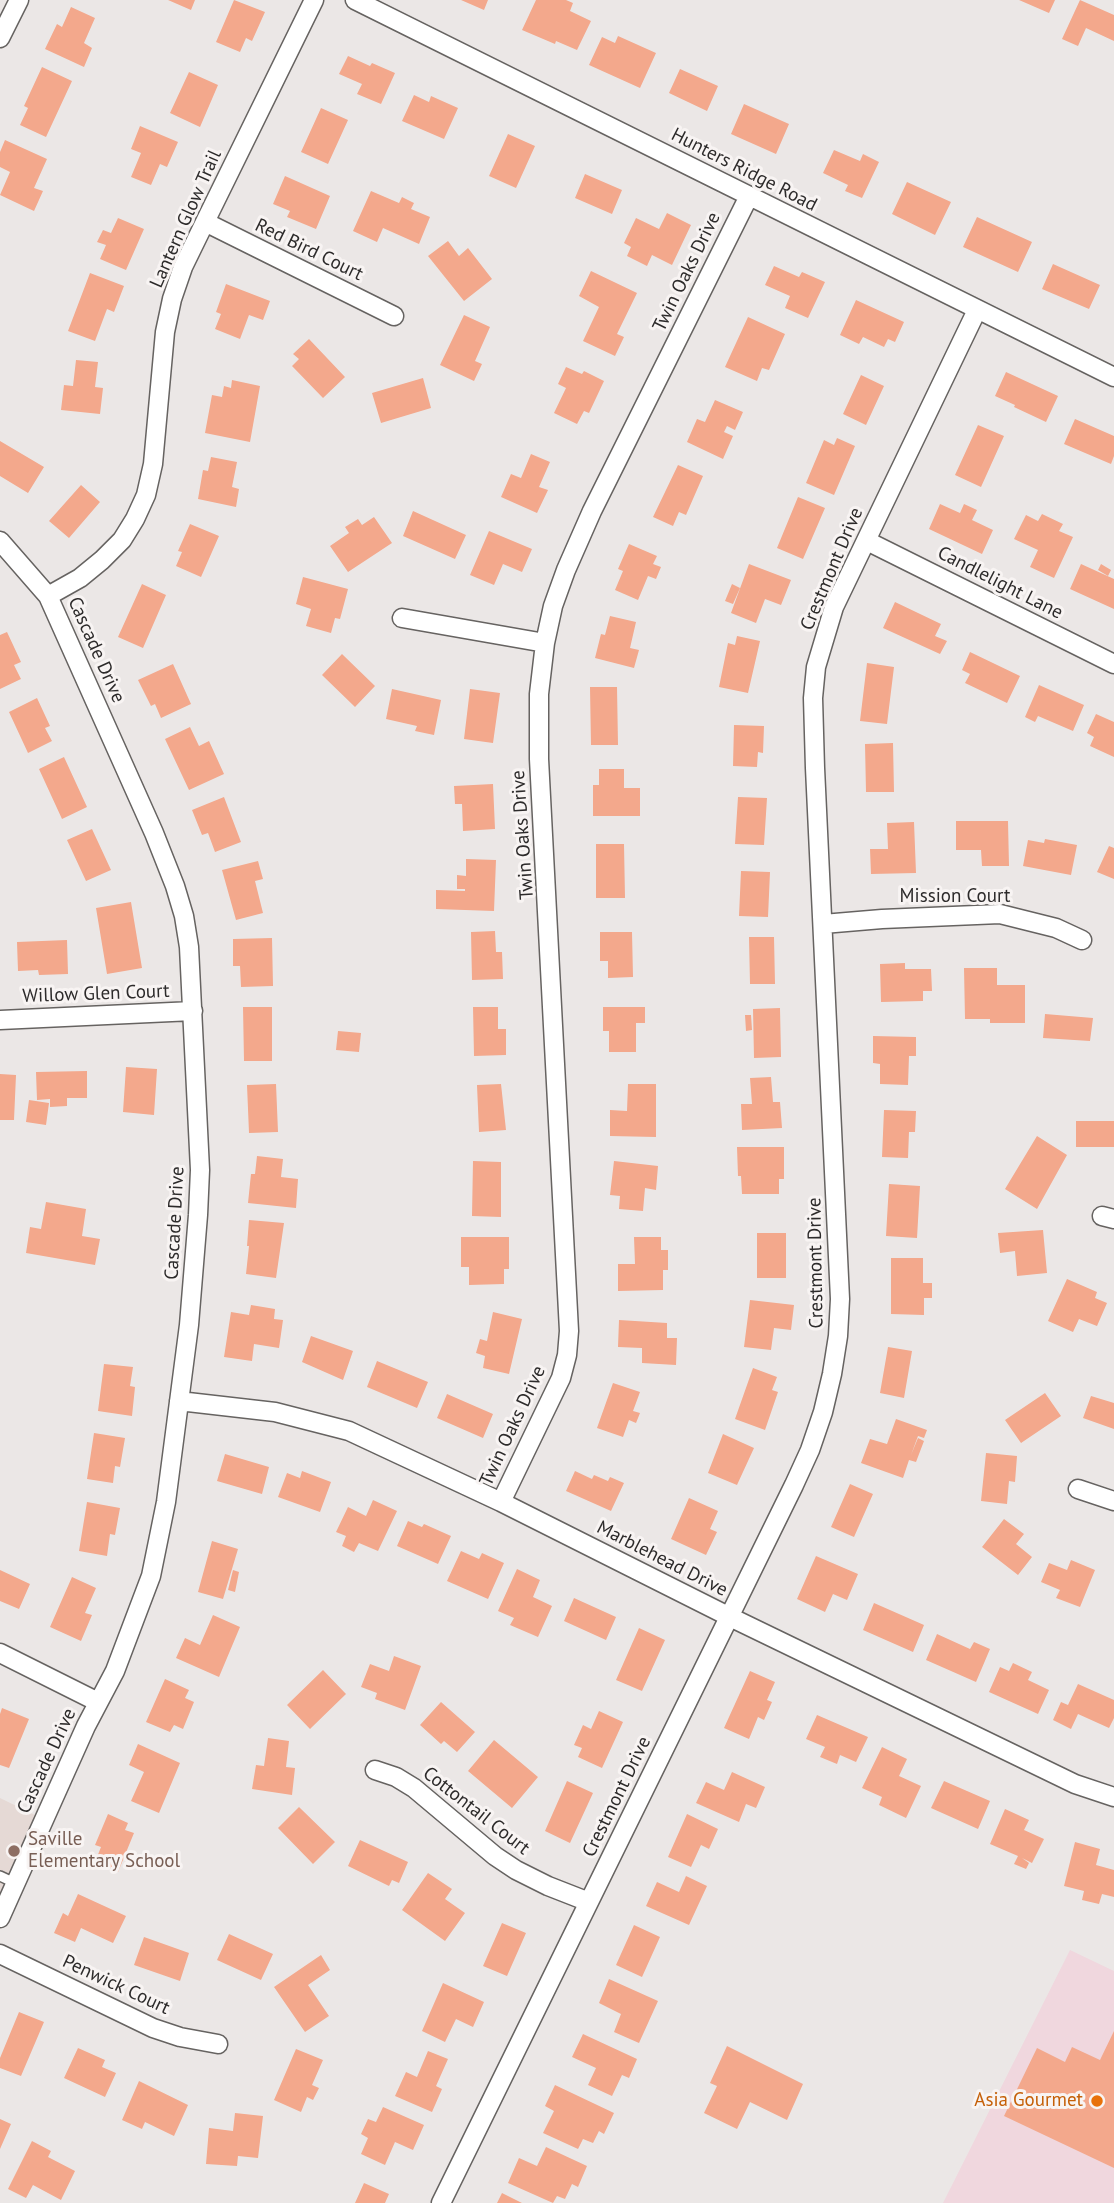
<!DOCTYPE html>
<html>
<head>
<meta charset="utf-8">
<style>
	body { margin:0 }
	canvas { display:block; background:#ebe7e6 }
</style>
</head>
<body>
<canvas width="1114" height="2203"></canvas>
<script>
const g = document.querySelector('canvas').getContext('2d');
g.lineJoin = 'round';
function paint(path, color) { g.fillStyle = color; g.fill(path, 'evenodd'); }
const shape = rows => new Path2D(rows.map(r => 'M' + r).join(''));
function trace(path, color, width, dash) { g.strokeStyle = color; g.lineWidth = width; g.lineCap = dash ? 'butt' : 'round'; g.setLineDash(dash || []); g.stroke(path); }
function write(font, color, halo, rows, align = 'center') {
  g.font = font + ' "PT Sans",sans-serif'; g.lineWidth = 6; g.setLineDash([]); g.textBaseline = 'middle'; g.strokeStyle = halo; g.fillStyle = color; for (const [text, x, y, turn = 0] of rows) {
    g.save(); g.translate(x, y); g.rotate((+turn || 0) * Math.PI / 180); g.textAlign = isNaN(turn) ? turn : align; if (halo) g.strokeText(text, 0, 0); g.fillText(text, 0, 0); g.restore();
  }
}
const commercial = shape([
	[1070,1950,1114,1971,1114,2203,943,2203]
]);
const built = shape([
	[0,1798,43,1819,0,1918]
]);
const building = shape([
	[168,0,195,0,191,10],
	[234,0,265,12,252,41,246,38,240,52,216,42],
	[461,0,488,0,484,10],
	[536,0,566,0,573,3,570,11,591,21,577,50,556,41,555,44,522,30],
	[1019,0,1055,0,1049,13],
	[1080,0,1114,15,1114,41,1086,28,1078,46,1062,39],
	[71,7,95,18,84,43,92,48,84,67,45,49,57,24,62,27],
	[618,36,656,53,640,88,589,65,602,37,615,43],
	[348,56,370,66,372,63,395,73,381,104,357,94,362,84,339,74],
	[42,67,72,81,46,137,20,125,28,108,24,106],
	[680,69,718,86,707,111,669,93],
	[189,72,218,85,200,127,170,113],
	[414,95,429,102,431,96,458,108,444,139,402,121],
	[744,104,789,124,776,154,731,134],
	[321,108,348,120,328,164,301,152],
	[140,126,178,142,167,167,160,164,151,185,131,177,141,153,131,149],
	[508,134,535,146,516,188,489,176],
	[5,140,47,159,34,188,43,191,34,211,0,195,10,172,0,167,0,152],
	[834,150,860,161,863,154,879,162,862,198,845,191,848,185,823,173],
	[585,174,622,190,612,214,575,198],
	[285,176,330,196,316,229,287,217,290,211,273,204],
	[907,182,951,202,935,235,892,214],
	[371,191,399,203,402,197,414,203,411,209,430,217,419,244,383,228,377,242,353,231],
	[667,213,691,225,672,265,652,255,647,266,627,256,631,247,624,243,636,218,659,229],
	[977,217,1032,242,1018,272,963,247],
	[118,218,144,229,126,270,100,259,106,245,97,242,103,230,111,233],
	[448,241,459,256,468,248,492,279,464,301,428,256],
	[1053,264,1100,285,1089,309,1042,289],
	[774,266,799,277,802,272,825,282,808,318,785,308,790,296,765,285],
	[591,271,637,293,617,334,624,337,615,356,583,341,599,307,579,296],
	[90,273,124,286,114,312,107,309,95,341,68,331],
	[226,284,270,301,263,320,249,315,240,339,215,329,221,314,216,312],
	[856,300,904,322,895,342,888,339,884,347,863,337,859,344,840,335],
	[464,315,490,327,475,361,482,364,474,381,440,365],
	[748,317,785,334,769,370,762,368,757,381,725,367],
	[309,339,345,377,323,398,292,366,299,359,293,354],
	[76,360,98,362,95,387,103,388,100,414,61,410,64,385,73,386],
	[566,367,582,374,584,371,604,381,589,413,584,411,577,424,554,413,566,388,558,384],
	[1006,372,1058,396,1046,422,1014,407,1015,405,995,396],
	[861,375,884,386,866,425,843,414],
	[423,378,431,408,381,423,372,393],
	[232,380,260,386,250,442,205,433,212,395,222,397,224,386,231,388],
	[715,400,743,412,735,430,727,426,724,432,733,436,723,459,687,442,697,419,705,422],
	[1075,419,1114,436,1114,456,1111,464,1064,444],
	[978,425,1004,436,981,487,955,475],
	[837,438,855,446,834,495,806,483,824,440,834,445],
	[0,441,44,467,28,493,0,476],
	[531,454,550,462,539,487,548,490,537,513,501,497,511,474,521,478],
	[211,457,237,462,232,487,239,489,236,507,198,499,203,470,208,471],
	[678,465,703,476,686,515,679,512,673,526,653,517],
	[81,485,100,502,69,538,49,521],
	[798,497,825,508,803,559,777,548],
	[940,504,960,513,964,504,977,510,972,520,993,530,982,554,929,529],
	[413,511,466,535,455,559,403,536],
	[1042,514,1063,524,1059,531,1073,537,1054,578,1030,567,1038,550,1014,539,1026,515,1038,521],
	[374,517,392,543,348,572,330,546,349,533,345,527,358,519,362,525],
	[190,524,219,536,201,577,176,566,182,552,178,551],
	[489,531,532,549,522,572,503,564,494,585,470,575],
	[629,544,657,556,653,564,661,567,656,579,648,576,638,600,615,590,623,571,618,569],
	[749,564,791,580,781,605,765,599,756,623,731,613],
	[1081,564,1114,579,1114,609,1070,589],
	[1101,564,1111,570,1108,576,1098,570],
	[303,577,348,589,340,619,335,618,331,633,306,626,311,609,296,604],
	[142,584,166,595,143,648,118,637],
	[732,584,740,588,733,604,725,601],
	[895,602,941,624,935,636,947,641,940,654,883,628],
	[610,616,636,622,630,648,639,650,634,668,595,658,601,634,605,635],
	[7,632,21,662,14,665,21,679,0,689,0,635],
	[737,636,760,641,748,693,719,687,728,643,735,645],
	[970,652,1020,676,1007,703,965,683,970,674,962,670],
	[342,654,375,686,355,707,322,675],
	[867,663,894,667,887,724,860,721],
	[173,664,191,704,161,718,155,704,151,706,138,680],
	[1039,685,1084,705,1073,731,1038,716,1035,722,1025,717],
	[590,687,617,687,618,745,591,745],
	[392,689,441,700,434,735,415,731,417,726,386,719],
	[470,689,500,693,493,743,464,739],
	[37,698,50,726,45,728,52,741,28,753,9,712],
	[1096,714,1114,722,1114,757,1090,746,1094,737,1087,733],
	[734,725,764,726,763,753,758,752,757,767,733,766],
	[190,727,199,746,209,741,224,774,189,790,165,739],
	[893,743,894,792,866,792,865,744],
	[64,757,87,807,62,819,39,769],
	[599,769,624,769,624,788,640,788,640,816,593,816,593,785,599,785],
	[493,784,495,829,463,831,462,804,455,804,454,786],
	[224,797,241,842,215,852,208,833,202,835,192,810],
	[738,797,767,798,764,845,735,844],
	[956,821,1008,821,1009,866,982,866,981,850,956,850],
	[914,822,916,873,871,874,870,849,888,849,887,823],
	[92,829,111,870,86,881,67,840],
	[1045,839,1077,845,1071,875,1023,866,1028,840,1044,843],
	[596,844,624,844,625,898,596,898],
	[1109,846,1114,848,1114,879,1097,872],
	[466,859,496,860,494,911,436,909,436,890,465,891,465,889,457,889,457,875,466,876],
	[258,861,263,879,255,881,263,913,236,920,222,870],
	[741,871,770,872,768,917,739,916],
	[131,902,142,968,107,974,96,908],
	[495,931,496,952,502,952,503,979,472,980,471,932],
	[600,932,632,932,633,977,608,978,608,961,600,961],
	[749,937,774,937,775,984,750,984],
	[272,938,273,986,241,987,240,966,233,966,233,939],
	[67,940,68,974,39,975,38,970,18,971,17,942],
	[905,963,905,969,931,969,932,991,923,991,923,1001,881,1002,880,964],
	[964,968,997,968,997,985,1025,985,1025,1023,990,1023,990,1019,965,1019],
	[243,1007,272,1007,272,1061,244,1061],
	[473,1007,498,1007,498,1029,506,1029,506,1055,474,1056],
	[603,1007,645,1007,645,1023,636,1023,636,1052,609,1052,609,1031,603,1031],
	[780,1008,781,1057,754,1058,753,1009],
	[1045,1014,1093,1018,1090,1041,1043,1038],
	[745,1015,751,1015,752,1030,746,1031],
	[338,1031,361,1033,359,1052,336,1050],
	[873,1036,916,1037,916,1056,909,1056,908,1085,880,1084,880,1064,873,1063],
	[126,1067,157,1069,154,1115,123,1112],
	[87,1071,87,1098,67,1098,67,1106,50,1107,50,1099,37,1100,36,1072],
	[0,1074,16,1075,14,1120,0,1120],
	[771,1077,773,1102,780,1102,782,1128,742,1130,741,1104,752,1104,750,1078],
	[276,1084,278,1132,249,1133,247,1085],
	[501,1084,506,1130,479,1132,477,1085],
	[628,1084,656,1084,656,1137,610,1136,610,1110,627,1111],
	[29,1100,49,1103,46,1125,26,1122],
	[884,1110,916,1111,915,1132,909,1132,908,1158,882,1157],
	[1076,1121,1114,1121,1114,1147,1076,1147],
	[1037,1136,1067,1155,1037,1209,1005,1189],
	[737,1147,784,1147,784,1179,779,1179,779,1194,742,1194,741,1176,738,1176],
	[257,1156,283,1159,281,1177,298,1179,296,1208,248,1203,251,1174,255,1174],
	[473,1161,501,1162,501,1217,472,1216],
	[614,1161,658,1166,656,1190,645,1188,643,1211,619,1209,620,1196,610,1195],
	[889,1184,920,1186,917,1238,886,1236],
	[46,1202,86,1209,82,1236,100,1239,95,1265,26,1253,30,1227,41,1229],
	[249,1220,284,1223,276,1278,246,1274,249,1246,247,1246],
	[1043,1230,1047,1273,1017,1276,1015,1251,1000,1253,998,1233],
	[757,1233,786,1233,786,1278,757,1278],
	[461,1237,509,1237,509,1269,504,1269,504,1284,469,1285,469,1267,461,1267],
	[634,1237,661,1237,661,1250,668,1250,668,1270,663,1270,663,1290,618,1291,618,1264,635,1264],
	[891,1258,923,1258,923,1283,932,1283,932,1298,924,1298,924,1315,891,1314],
	[1067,1279,1097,1292,1095,1298,1107,1303,1097,1326,1079,1319,1073,1332,1048,1321],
	[750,1300,794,1305,791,1330,774,1328,771,1350,744,1347],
	[251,1305,275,1309,274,1319,283,1320,279,1348,254,1344,252,1361,224,1357,231,1312,249,1315],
	[493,1312,522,1319,509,1374,483,1368,485,1356,476,1353,480,1339,487,1341],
	[619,1320,667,1323,667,1338,677,1338,676,1365,642,1363,642,1348,618,1347],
	[311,1336,353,1351,343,1380,302,1362],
	[888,1347,912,1351,904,1398,880,1393],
	[377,1361,428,1382,417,1408,367,1387],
	[104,1364,133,1367,130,1386,135,1387,132,1416,98,1411],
	[753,1368,777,1377,772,1390,778,1392,765,1430,735,1419],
	[613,1383,640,1392,633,1411,640,1413,636,1423,629,1420,623,1437,597,1428],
	[1045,1393,1061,1416,1021,1443,1005,1420],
	[447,1394,493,1414,483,1438,437,1418],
	[1091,1396,1114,1403,1114,1429,1083,1418],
	[896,1419,927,1430,924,1438,918,1436,911,1455,918,1438,924,1441,916,1462,909,1460,903,1478,861,1463,870,1439,887,1444],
	[94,1433,125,1438,120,1467,115,1466,113,1483,87,1479],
	[723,1434,754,1448,737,1485,708,1473],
	[986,1453,1017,1456,1015,1482,1009,1481,1007,1504,981,1501],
	[225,1454,269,1467,262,1494,217,1481],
	[302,1471,331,1482,320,1512,278,1497,287,1473,300,1478],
	[575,1471,592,1479,594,1475,608,1481,610,1477,624,1483,611,1511,566,1491],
	[850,1484,873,1494,854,1537,831,1527],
	[689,1498,718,1511,710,1529,717,1532,706,1555,671,1539],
	[373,1500,397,1511,378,1551,359,1543,354,1552,342,1546,346,1536,336,1532,348,1507,366,1516],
	[87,1502,120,1508,115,1535,110,1534,107,1556,79,1551],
	[1004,1519,1024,1534,1016,1544,1032,1557,1018,1575,982,1547],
	[408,1521,422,1527,424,1524,451,1536,438,1564,397,1546],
	[212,1541,238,1549,223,1599,198,1592],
	[461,1551,479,1559,482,1553,504,1563,488,1599,447,1581],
	[816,1556,858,1574,847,1600,833,1594,825,1612,797,1599],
	[1071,1560,1095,1570,1080,1607,1056,1598,1060,1590,1041,1582,1049,1563,1067,1570],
	[517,1569,540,1580,533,1597,552,1606,538,1637,510,1625,514,1618,498,1611],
	[0,1570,30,1584,19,1609,0,1601],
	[233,1570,239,1572,235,1592,228,1590],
	[72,1577,96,1588,85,1613,92,1615,81,1641,50,1627],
	[574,1598,616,1617,606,1640,564,1621],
	[874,1603,924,1625,913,1652,863,1630],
	[213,1615,240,1627,219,1677,176,1658,185,1638,200,1645],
	[639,1628,665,1640,642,1691,616,1680],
	[937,1634,970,1649,974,1642,990,1649,976,1682,926,1660],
	[394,1656,421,1666,405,1710,375,1699,377,1693,361,1687,370,1664,389,1671],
	[1013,1663,1032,1672,1028,1680,1049,1690,1038,1714,989,1692,1000,1667,1009,1671],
	[323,1670,346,1694,310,1729,287,1705],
	[750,1671,775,1682,767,1700,772,1702,764,1720,758,1717,749,1739,724,1728],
	[165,1679,189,1690,185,1698,194,1702,183,1729,174,1725,170,1732,146,1722],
	[1078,1684,1114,1700,1114,1718,1109,1728,1078,1714,1071,1729,1053,1720,1061,1702,1068,1705],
	[441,1702,475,1732,457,1752,444,1741,441,1744,420,1725],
	[2,1708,29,1719,9,1768,0,1765,0,1714],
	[599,1711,623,1722,602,1768,578,1757,582,1748,574,1745,583,1725,591,1729],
	[817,1715,868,1737,856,1762,840,1755,837,1764,820,1757,825,1747,806,1739],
	[268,1738,289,1741,286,1767,295,1768,292,1795,252,1789,256,1765,264,1766],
	[494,1740,538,1777,512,1808,468,1771],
	[138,1744,180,1763,159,1813,131,1801,144,1772,129,1765],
	[882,1747,907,1759,899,1776,921,1786,906,1818,879,1805,882,1797,862,1788],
	[732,1772,765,1787,756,1808,746,1804,739,1822,696,1803,706,1782,724,1790],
	[567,1781,593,1793,570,1843,545,1831],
	[944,1781,990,1801,978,1829,931,1808],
	[299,1807,335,1842,313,1864,278,1828],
	[1005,1809,1029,1820,1024,1830,1044,1839,1032,1863,1022,1858,1029,1863,1026,1869,1014,1864,1018,1856,990,1844],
	[108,1814,128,1823,125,1830,134,1833,118,1872,95,1862,101,1847,95,1845],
	[687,1814,718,1829,709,1849,701,1845,691,1867,668,1857],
	[360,1840,408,1862,399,1883,392,1880,389,1886,348,1866],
	[1075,1842,1100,1849,1096,1865,1114,1870,1114,1897,1102,1894,1099,1904,1082,1900,1084,1891,1064,1886],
	[428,1873,452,1889,445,1899,465,1913,445,1941,402,1910],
	[686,1876,707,1886,689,1925,646,1906,657,1882,679,1892],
	[78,1894,126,1916,113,1943,81,1928,75,1942,54,1933,63,1913,68,1916],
	[502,1923,526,1933,507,1976,483,1966],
	[634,1925,660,1937,642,1977,616,1965],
	[229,1934,273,1954,261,1980,217,1960],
	[144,1937,189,1953,180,1981,134,1965],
	[321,1955,330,1970,308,1985,329,2016,305,2032,274,1987],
	[609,1979,658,2001,639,2043,614,2032,621,2014,599,2003],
	[443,1983,484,2002,473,2027,456,2019,445,2042,422,2031],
	[19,2012,44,2022,21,2076,0,2068,0,2058],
	[1114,2031,1114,2168,1004,2116,1037,2048,1065,2062,1072,2047,1100,2060],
	[583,2034,637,2059,629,2078,622,2075,612,2096,588,2085,596,2068,572,2057],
	[727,2046,803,2084,787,2120,750,2102,737,2129,704,2113,717,2086,710,2083],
	[78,2048,105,2060,102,2067,116,2073,105,2097,64,2078],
	[296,2049,323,2060,312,2085,319,2088,313,2100,307,2097,301,2112,274,2100],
	[428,2051,448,2059,436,2086,442,2089,432,2112,395,2096,406,2072,417,2077],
	[139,2081,188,2105,174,2136,145,2122,142,2129,122,2120],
	[555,2085,614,2113,604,2134,599,2131,593,2143,583,2139,578,2149,543,2133,554,2111,545,2106],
	[383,2107,424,2125,413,2150,395,2142,385,2165,361,2154,368,2138,361,2134,368,2119,376,2122],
	[235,2113,263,2116,258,2158,238,2156,237,2166,206,2164,209,2128,233,2131],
	[0,2119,11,2124,0,2149],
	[32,2141,51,2151,48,2157,75,2171,61,2200,33,2185,26,2198,8,2189],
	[546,2147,587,2166,578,2187,572,2184,565,2199,557,2196,553,2203,508,2183,519,2158,537,2166],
	[364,2183,389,2194,385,2203,355,2203],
	[502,2193,522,2203,497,2203]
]);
const service = shape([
	[0,1876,15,1883]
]);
const minor = shape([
	[355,0,1114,377],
	[0,38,19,0],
	[205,222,394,316],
	[0,541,48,596,154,833,175,886,184,916,189,947,200,1170,198,1215,189,1325,166,1502,151,1576,115,1671,86,1726,0,1918],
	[867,541,1114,664],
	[48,596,80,578,102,560,122,540,135,519,146,495,153,464,165,332,172,299,183,267,205,222,314,0],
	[402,618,545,643],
	[823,924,882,919,1000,914,1056,928,1082,940],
	[0,1020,193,1011],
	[1102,1216,1114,1219],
	[179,1401,275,1412,349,1431,501,1502,730,1617,1075,1784,1114,1797],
	[1078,1489,1114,1501],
	[501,1502,561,1378,567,1355,569,1331,539,759,539,694,545,643,553,606,566,570,592,511,749,196],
	[0,1653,98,1702],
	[375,1770,396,1777,414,1788,495,1856,516,1870,548,1886,589,1902],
	[0,1954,153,2028,180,2037,218,2044],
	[441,2203,794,1485,810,1450,823,1412,832,1374,838,1336,840,1299,815,768,813,698,816,667,834,607,977,310]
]);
const markers = [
	[14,1851,7,"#8d6e63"],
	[1097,2101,7,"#e8710a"]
];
const streetNames = [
	["Hunters Ridge Road",744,170,27],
	["Lantern Glow Trail",186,219,-66],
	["Red Bird Court",309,250,26],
	["Twin Oaks Drive",687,272,-64],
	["Crestmont Drive",832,569,-67],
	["Candlelight Lane",1000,583,27],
	["Cascade Drive",96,650,66],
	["Twin Oaks Drive",523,835,-94],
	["Mission Court",955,897],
	["Willow Glen Court",96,994,-2],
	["Cascade Drive",175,1223,-87],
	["Crestmont Drive",816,1263,-91],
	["Twin Oaks Drive",513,1426,-65],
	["Marblehead Drive",662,1559,27],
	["Cascade Drive",47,1761,-65],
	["Crestmont Drive",617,1797,-64],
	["Cottontail Court",476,1811,38],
	["Penwick Court",116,1985,25]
];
const educationNames = [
	["Saville",28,1840],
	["Elementary School",28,1862]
];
const foodNames = [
	["Asia Gourmet",1083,2101]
];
paint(commercial, '#f0d7de');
paint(built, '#e5d9d5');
paint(building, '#f3a88c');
trace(service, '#666361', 12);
trace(minor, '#666361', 21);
trace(service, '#fff', 9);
trace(minor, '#fff', 18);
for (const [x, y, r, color] of markers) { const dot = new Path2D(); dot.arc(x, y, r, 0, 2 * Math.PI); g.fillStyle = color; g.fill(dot); trace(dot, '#f8f4f3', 2.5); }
write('19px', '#2d2b2b', '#f8f4f3', streetNames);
write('19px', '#785e54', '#f8f4f3', educationNames, 'left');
write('19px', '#c56008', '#f8f4f3', foodNames, 'right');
</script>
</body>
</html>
